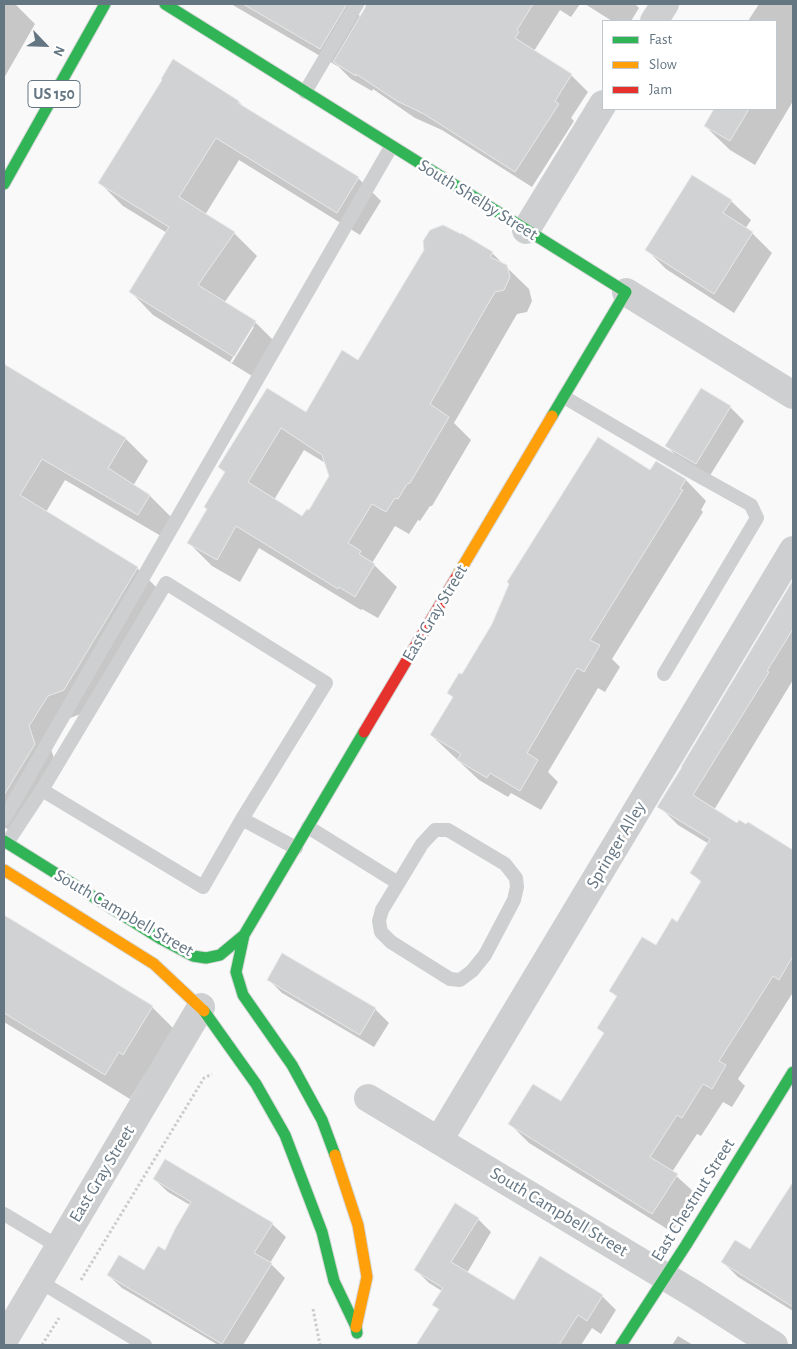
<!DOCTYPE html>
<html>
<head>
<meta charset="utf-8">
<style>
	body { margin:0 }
	#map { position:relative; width:797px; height:1349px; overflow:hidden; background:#f9f9f9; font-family:"Alegreya Sans",sans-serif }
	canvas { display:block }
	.frame { position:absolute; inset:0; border:5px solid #657683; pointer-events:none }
	.legend { position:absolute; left:602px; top:20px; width:175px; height:90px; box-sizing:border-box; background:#fff; border:1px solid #c1c8cd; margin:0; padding:6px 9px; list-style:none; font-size:15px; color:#657683 }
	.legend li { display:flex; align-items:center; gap:10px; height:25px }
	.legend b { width:25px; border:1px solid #c1c8cd }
	.north { position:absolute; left:20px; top:20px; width:50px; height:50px; -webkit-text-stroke:4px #fff; paint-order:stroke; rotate:114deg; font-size:14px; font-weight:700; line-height:20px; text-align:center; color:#657683 }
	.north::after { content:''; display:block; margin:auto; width:18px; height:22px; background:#657683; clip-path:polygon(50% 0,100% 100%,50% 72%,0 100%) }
</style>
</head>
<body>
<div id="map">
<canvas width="797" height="1349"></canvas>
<div class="frame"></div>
<ul class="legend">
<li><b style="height:6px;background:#30b455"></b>Fast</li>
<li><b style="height:6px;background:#ff9f0a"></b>Slow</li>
<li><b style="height:6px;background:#e5322d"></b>Jam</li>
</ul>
<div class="north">N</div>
</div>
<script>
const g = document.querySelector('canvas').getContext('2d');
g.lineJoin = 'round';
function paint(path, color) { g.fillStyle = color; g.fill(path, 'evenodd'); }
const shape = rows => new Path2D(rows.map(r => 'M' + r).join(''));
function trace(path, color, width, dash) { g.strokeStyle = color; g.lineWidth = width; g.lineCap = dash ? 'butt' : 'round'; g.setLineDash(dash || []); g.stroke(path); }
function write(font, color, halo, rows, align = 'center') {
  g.font = font + ' "Alegreya Sans",sans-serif'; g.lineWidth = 5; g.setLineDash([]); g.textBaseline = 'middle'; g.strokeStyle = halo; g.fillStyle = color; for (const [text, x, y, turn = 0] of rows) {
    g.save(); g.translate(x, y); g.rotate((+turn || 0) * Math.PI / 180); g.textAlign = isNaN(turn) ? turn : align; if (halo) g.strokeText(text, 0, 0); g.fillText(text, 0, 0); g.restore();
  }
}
const shadow = shape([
	[4,4,15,4,35,24,4,78],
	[231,4,347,4,361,17,366,9,366,4,580,4,571,17,560,10,534,51,571,75,588,92,571,118,574,121,532,187,442,130,415,118,373,89,372,91,351,79,339,67],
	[585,4,635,4,639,8,631,21,612,21],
	[759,4,793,4,793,101,755,165,730,150,705,126,715,109,776,109,776,21,748,21],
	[173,61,239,102,245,108,358,178,381,201,360,235,239,160,205,215,234,233,257,256,224,303,255,322,278,345,257,379,153,315,131,292,167,233,123,206,100,183,164,80],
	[252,327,254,327,232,363,230,362],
	[731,201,751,220,745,229,752,233,772,253,734,313,666,269,646,249],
	[492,253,529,289,532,301,527,312,517,314,454,423,471,440,432,506,430,506,420,521,418,520,409,534,395,526,372,563,397,587,378,618,362,609,361,610,259,548,240,582,212,566,189,543,226,473,220,467,267,390,306,414,359,362],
	[304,450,327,464,331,476,310,512,303,518,274,500],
	[4,365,126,439,148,461,133,486,150,496,172,518,161,536,65,480,46,512,137,568,160,591,86,712,70,718,51,749,57,767,16,834,4,827,4,460,9,450,4,447],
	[730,407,744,421,709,477,680,459,666,446],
	[656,463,686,480,706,501,701,510,703,512,612,659,620,667,605,692,598,688,548,772,558,782,541,810,511,793,508,797,479,780,431,735,454,698,462,676,650,472],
	[793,582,793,680,714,810,737,825,791,850,793,847,793,995,792,994,738,1079,745,1086,732,1107,723,1102,701,1136,697,1134,672,1172,696,1194,672,1232,529,1143,510,1124,561,1103,605,1034,598,1028,618,998,611,991,677,923,702,883,692,873,709,844,678,825,659,806],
	[4,917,152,1007,177,1032,148,1078,144,1076,130,1099,4,1022],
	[268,979,375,1009,389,1023,374,1047,282,993],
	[154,1179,272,1224,286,1237,270,1263,285,1278,243,1345,218,1345,122,1288,108,1275,144,1272,166,1252,190,1205,168,1192],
	[793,1182,793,1311,738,1277,723,1262,750,1251],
	[478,1219,491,1232,467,1273,514,1301,540,1258,602,1296,616,1310,601,1334,592,1328,581,1345,418,1345,440,1311,434,1305,442,1291,429,1283,416,1270],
	[678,1336,693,1345,672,1345]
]);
const building = shape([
	[243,4,347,4,320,49,243,4],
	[366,4,533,4,517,30,519,32,515,38,572,74,555,101,559,104,515,172,424,114,397,101,356,74,356,76,333,62,365,8,366,4],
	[173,59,239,101,238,103,359,177,337,213,216,138,179,197,235,232,198,285,256,321,234,357,129,292,169,227,98,183,162,80,161,79,173,59],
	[714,109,749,109,730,141,704,126,714,109],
	[692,175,732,200,723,213,753,232,714,294,645,250,692,175],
	[443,225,461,234,461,233,493,252,490,257,507,265,510,277,504,290,495,292,430,404,449,417,410,483,407,484,398,499,395,498,386,512,372,504,348,543,361,551,359,554,375,564,355,597,339,587,338,589,236,526,217,560,187,543,207,509,204,507,225,472,218,467,267,388,306,412,342,350,358,360,424,250,423,241,430,230,443,225],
	[281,428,322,455,329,476,309,510,307,509,302,516,248,482,281,428],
	[4,364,126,438,108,468,150,495,138,515,42,459,20,495,138,567,64,690,48,696,29,726,35,744,4,795,4,364],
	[701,388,731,406,696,464,665,446,701,388],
	[598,437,650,470,656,461,686,479,680,489,683,490,590,640,600,645,584,672,577,668,527,753,538,760,520,791,490,773,487,778,457,760,461,754,430,735,453,697,447,693,459,673,462,674,492,624,509,584,507,582,598,437],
	[793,580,793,629,767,671,769,672,693,795,737,823,739,820,746,824,748,822,793,850,793,956,779,980,773,976,719,1061,726,1065,712,1089,703,1084,682,1118,677,1115,650,1157,678,1174,652,1214,508,1124,533,1084,561,1101,604,1033,597,1028,617,996,609,991,642,937,656,945,672,918,677,922,701,881,690,873,710,839,657,807,682,767,681,767,793,580],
	[4,915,153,1006,123,1055,119,1052,105,1075,4,1013,4,915],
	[282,953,376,1008,360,1035,267,980,282,953],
	[165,1159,273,1223,254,1253,272,1263,222,1344,107,1275,119,1255,144,1270,158,1246,165,1250,175,1229,191,1202,153,1179,165,1159],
	[793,1182,793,1307,721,1262,735,1240,750,1249,793,1182],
	[455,1203,479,1218,451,1262,514,1300,540,1256,603,1295,587,1321,578,1315,559,1345,416,1345,439,1309,432,1305,443,1288,414,1270,455,1203]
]);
const path = shape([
	[81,1280,204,1078,212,1074],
	[313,1309,320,1345],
	[42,1345,59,1318]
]);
const lane = shape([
	[305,92,357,4],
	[564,397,690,471,751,505,757,518,664,674],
	[4,819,391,147],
	[242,819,296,848],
	[308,827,398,883],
	[435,830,448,830,505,864,516,878,517,887,514,900,485,955,472,971,460,980,450,979,391,942,381,932,379,921,382,910,422,844,435,830],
	[7,843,42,790,166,583,326,683,242,819,203,887,42,790],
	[4,1214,59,1247],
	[39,1281,145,1345]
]);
const street = shape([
	[654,21,665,4],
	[526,230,603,104],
	[626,292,793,395],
	[368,1098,694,1294,774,1345],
	[439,1140,793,550],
	[4,1340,201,1007]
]);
const fast = shape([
	[165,4,626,292,552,416],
	[4,184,105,4],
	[4,841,161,939,193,956,206,958,220,955,244,935],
	[204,1011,256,1084,285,1135,322,1232,334,1281,356,1327,357,1333],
	[335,1155,322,1120,292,1065,243,995,236,972,244,935,364,732],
	[621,1345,686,1245,793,1072]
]);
const slow = shape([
	[457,576,552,416],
	[4,870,154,964,204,1011],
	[335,1155,358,1225,367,1277,356,1327]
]);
const jam = shape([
	[364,732,457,576]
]);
const shields = [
	[54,94,52]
];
const shieldNames = [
	["US 150",54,94]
];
const streetNames = [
	["South Shelby Street",478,200,32],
	["East Gray Street",435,613,-59],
	["Springer Alley",616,845,-59],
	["South Campbell Street",124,913,30],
	["East Gray Street",102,1174,-59],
	["East Chestnut Street",693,1200,-58],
	["South Campbell Street",559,1212,31]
];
paint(shadow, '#0003');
paint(building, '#d0d2d3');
trace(building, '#e8e8e8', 1);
trace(fast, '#d5d6d7', 13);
trace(slow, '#d5d6d7', 13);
trace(jam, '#d5d6d7', 13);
trace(path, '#cbcccd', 3, [2.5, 2.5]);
trace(lane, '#cecfd0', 14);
trace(street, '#cecfd0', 28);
trace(fast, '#30b455', 11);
trace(slow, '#ff9f0a', 11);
trace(jam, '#e5322d', 11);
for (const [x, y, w] of shields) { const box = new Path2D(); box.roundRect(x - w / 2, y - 13.5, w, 27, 4); g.fillStyle = '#fff'; g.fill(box); trace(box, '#657683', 1); }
write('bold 16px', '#657683', null, shieldNames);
write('18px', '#657683', '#fff', streetNames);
</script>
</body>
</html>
